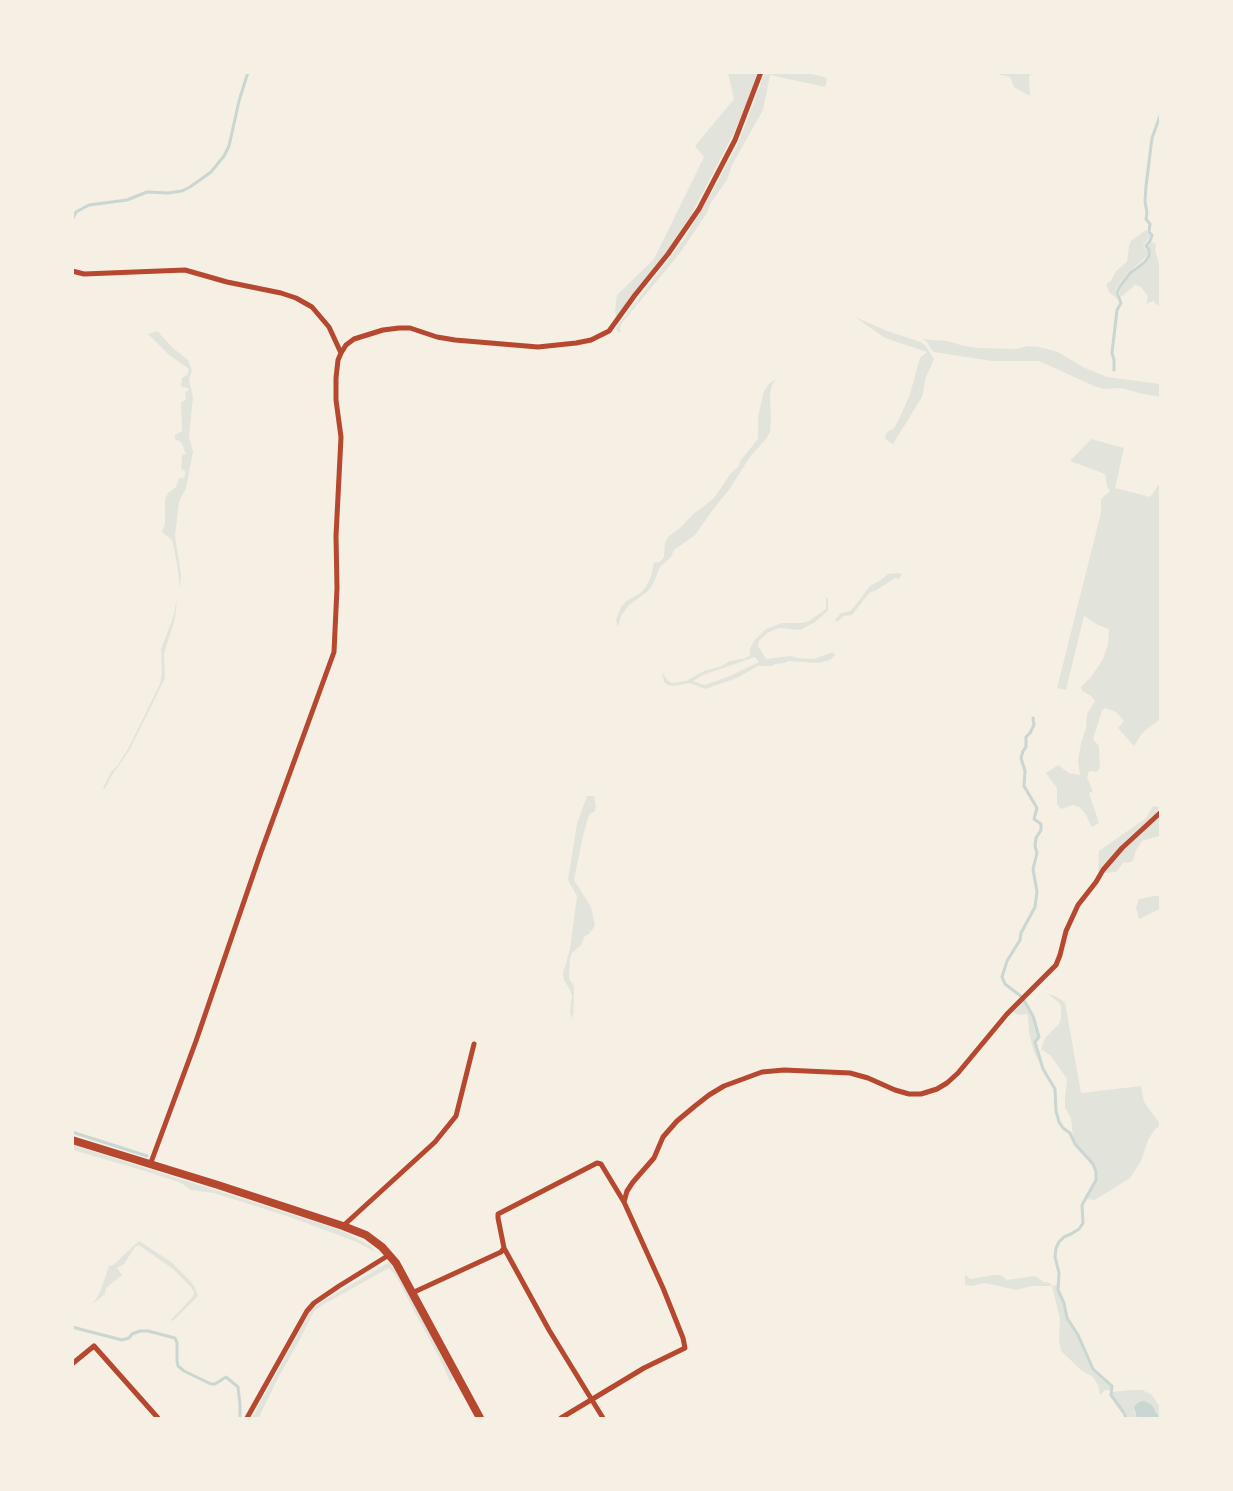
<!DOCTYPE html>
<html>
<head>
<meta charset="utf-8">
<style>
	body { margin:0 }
	#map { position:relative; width:1233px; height:1491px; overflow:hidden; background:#f6efe4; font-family:Raleway,sans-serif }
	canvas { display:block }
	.frame { position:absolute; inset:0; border:74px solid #f6efe4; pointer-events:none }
</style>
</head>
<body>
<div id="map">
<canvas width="1233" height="1491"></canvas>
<div class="frame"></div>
</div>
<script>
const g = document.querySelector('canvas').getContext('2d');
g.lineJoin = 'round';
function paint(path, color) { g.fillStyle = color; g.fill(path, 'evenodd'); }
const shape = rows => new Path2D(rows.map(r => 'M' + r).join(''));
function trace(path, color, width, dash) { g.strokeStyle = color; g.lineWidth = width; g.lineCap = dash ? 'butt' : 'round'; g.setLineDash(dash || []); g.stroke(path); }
const green = shape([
	[728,73,759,73,734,133,691,215,665,254,618,315,616,316,615,312,617,295,654,259,704,157,695,146,734,99],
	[765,73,808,73,827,78,825,87,770,75,763,110,732,165,727,180,710,204,707,213,680,253,622,323,620,328,621,332,618,332,616,328,685,238,715,187,738,144],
	[993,73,1031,73,1029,77,1030,96,1014,87,1010,77],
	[1146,230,1150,236,1143,246,1147,251,1147,255,1142,261,1128,272,1117,287,1115,293,1117,299,1109,292,1106,284,1111,281,1116,271,1127,262,1129,246,1131,241],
	[1152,242,1156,244,1155,250,1160,268,1160,307,1153,301,1146,304,1148,296,1140,286,1135,285,1121,297,1119,293,1121,288,1131,274,1145,264,1150,256,1150,250,1148,246],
	[855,317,887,331,921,342,925,345,934,359,926,377,922,397,893,444,885,439,886,433,894,428,901,415,910,394,920,358,927,352,885,338],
	[157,331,174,349,188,360,192,370,189,380,193,397,189,436,193,452,186,488,179,502,175,536,181,575,180,588,177,563,172,540,162,532,165,523,165,499,168,493,176,487,179,478,183,478,185,476,185,471,181,469,182,455,186,454,181,442,175,439,175,435,182,431,181,403,186,399,185,392,189,390,188,388,182,387,181,384,182,378,187,375,189,369,168,354,148,334],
	[922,339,947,341,964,346,980,348,1017,349,1028,346,1039,347,1058,352,1083,367,1107,377,1160,384,1160,397,1143,394,1121,388,1104,389,1094,386,1039,361,992,361,933,352,927,342],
	[776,379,772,385,770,395,771,419,770,432,766,439,749,458,731,487,712,511,695,535,674,550,671,557,660,567,653,584,648,591,628,606,621,616,618,627,616,620,621,607,626,601,639,594,646,587,651,576,654,563,660,562,664,557,665,543,668,537,680,528,694,513,699,510,714,498,731,473,739,466,740,461,758,439,758,417,764,391,769,384],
	[1091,439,1124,448,1115,488,1150,497,1160,483,1160,719,1142,733,1134,746,1118,728,1124,721,1116,712,1105,708,1102,711,1093,739,1099,746,1100,768,1097,772,1089,771,1087,777,1093,792,1089,793,1099,823,1092,827,1085,813,1079,807,1073,805,1061,809,1057,805,1057,788,1046,773,1058,765,1069,773,1080,775,1078,761,1081,743,1086,728,1087,714,1095,701,1091,696,1082,691,1081,687,1091,677,1103,659,1108,644,1109,629,1098,625,1084,616,1066,690,1057,688,1101,513,1101,499,1110,491,1107,486,1105,474,1070,461],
	[898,573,902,574,899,579,895,578,875,591,870,592,852,615,844,616,837,622,835,620,841,613,850,611,854,607,870,586,881,580,888,574],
	[828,597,828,611,815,622,800,630,779,628,767,633,759,641,758,646,766,659,791,656,797,658,814,659,833,652,835,655,830,660,818,663,789,661,785,663,775,664,772,666,758,666,737,678,705,689,690,683,673,686,668,685,664,682,662,672,667,680,672,683,686,681,704,671,722,666,730,661,746,658,750,655,750,649,754,641,766,629,782,623,802,623,809,621,826,609,826,599],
	[755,657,759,662,730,676,705,685,693,681,703,675],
	[177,598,175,618,164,654,165,678,129,751,112,775,105,789,103,788,111,772,117,766,128,749,160,684,162,672,161,649,173,618],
	[587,796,594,796,596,807,595,811,590,814,588,818,582,840,574,880,591,907,595,926,589,934,585,936,581,945,572,953,570,958,569,979,574,986,574,993,573,1020,570,1012,572,996,570,990,564,980,563,973,570,949,577,896,568,880,577,824],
	[1153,806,1160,807,1156,814,1125,841,1098,872,1099,851,1146,818],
	[1160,816,1160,838,1159,836,1142,841,1136,850,1133,861,1127,863,1124,862,1116,872,1104,873,1104,870,1133,839],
	[1155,896,1160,896,1160,909,1139,919,1136,907,1139,899],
	[1048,994,1055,996,1065,1002,1081,1093,1141,1086,1144,1102,1160,1124,1160,1126,1155,1129,1148,1140,1141,1161,1130,1178,1095,1200,1086,1199,1097,1180,1097,1172,1094,1164,1075,1143,1073,1138,1071,1118,1065,1108,1065,1097,1067,1079,1051,1056,1041,1049,1045,1038,1059,1024,1061,1019,1061,1006,1057,1001],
	[1023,1000,1032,1016,1039,1037,1034,1043,1039,1054,1039,1061,1034,1052,1029,1033,1028,1016,1026,1014,1019,1015,1013,1012],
	[73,1145,338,1229,371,1246,375,1252,357,1242,290,1217,214,1193,191,1190,181,1183,145,1171,73,1150],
	[139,1241,170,1261,192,1283,196,1290,198,1296,174,1320,170,1321,186,1304,193,1296,194,1293,191,1287,173,1269,139,1245,135,1247,124,1264,117,1268,122,1275,106,1288,105,1294,93,1304,100,1292,109,1266,113,1265],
	[391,1261,454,1378,450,1382,442,1363,412,1307,396,1276,389,1268,324,1304,314,1311,299,1341,277,1380,259,1417,252,1418,311,1310,320,1303],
	[965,1275,971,1279,993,1275,1000,1275,1007,1280,1035,1276,1044,1282,1050,1283,1052,1286,1057,1285,1057,1290,1063,1303,1066,1319,1077,1335,1092,1370,1111,1386,1111,1390,1105,1390,1100,1395,1098,1385,1093,1377,1081,1370,1061,1351,1059,1340,1060,1319,1052,1286,1032,1286,1016,1290,985,1283,972,1286,965,1285],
	[1133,1390,1142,1390,1151,1394,1160,1407,1160,1418,1156,1410,1134,1410,1137,1418,1126,1418,1125,1413,1112,1395,1112,1392]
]);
const water = shape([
	[1144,1401,1151,1404,1160,1418,1137,1418,1134,1407,1139,1402]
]);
const stream = shape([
	[72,220,76,212,89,205,127,200,147,192,168,193,182,191,190,187,211,172,224,156,229,146,239,101,248,72],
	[1114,370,1114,360,1112,353,1117,310,1121,303,1117,293,1119,288,1130,273,1144,263,1149,256,1149,250,1146,246,1150,241,1152,235,1149,232,1150,224,1146,219,1147,213,1145,201,1146,186,1152,138,1160,116],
	[1033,718,1034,725,1030,733,1026,737,1026,747,1023,751,1021,758,1025,771,1024,786,1037,808,1034,819,1041,824,1041,830,1036,838,1035,846,1037,853,1033,869,1037,892,1035,907,1021,933,1020,940,1007,961,1002,977,1005,984,1022,997,1033,1016,1039,1037,1035,1042,1043,1069,1055,1089,1056,1111,1059,1122,1063,1128,1070,1133,1075,1144,1093,1164,1096,1172,1096,1180,1082,1205,1083,1223,1079,1229,1071,1234,1064,1237,1059,1242,1056,1248,1055,1257,1059,1273,1058,1290,1064,1303,1067,1318,1078,1335,1093,1369,1112,1386,1111,1395,1124,1413,1126,1418],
	[72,1132,147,1156],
	[72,1327,122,1340,129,1338,132,1334,140,1331,148,1331,175,1338,177,1343,177,1361,178,1366,184,1371,211,1384,215,1384,226,1377,238,1387,240,1405,240,1418]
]);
const minor = shape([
	[72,271,84,274,185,270,227,282,281,293,296,298,312,307,329,327,341,353],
	[150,1165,196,1041,261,852,334,652,337,588,336,536,341,437,336,400,336,378,338,360,341,353,346,345,354,339,383,330,399,328,410,328,437,337,455,340,538,347,576,343,591,340,609,331,635,295,668,254,699,209,735,140,761,72],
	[624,1202,627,1191,633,1182,654,1158,663,1137,677,1121,695,1106,709,1095,724,1086,762,1072,784,1070,850,1073,868,1078,895,1090,909,1094,921,1094,937,1089,947,1083,958,1073,1007,1014,1056,965,1060,955,1066,931,1078,905,1096,882,1103,870,1122,848,1160,813],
	[343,1226,435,1142,456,1116,474,1044],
	[504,1248,549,1330,603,1418],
	[412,1293,501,1252,504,1248,498,1218,498,1214,502,1212,597,1163,601,1164,624,1202,663,1288,683,1338,685,1348,644,1368,561,1418],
	[72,1364,94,1346,158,1418],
	[247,1418,307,1311,314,1303,339,1286,389,1255]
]);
const secondary = shape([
	[72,1140,218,1185,343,1226,366,1235,382,1247,396,1263,480,1418]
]);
paint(green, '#e2e4dc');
paint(water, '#c9d6d2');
trace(stream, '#c9d6d2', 3);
trace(minor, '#b5482f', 5);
trace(secondary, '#b5482f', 8);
</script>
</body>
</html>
